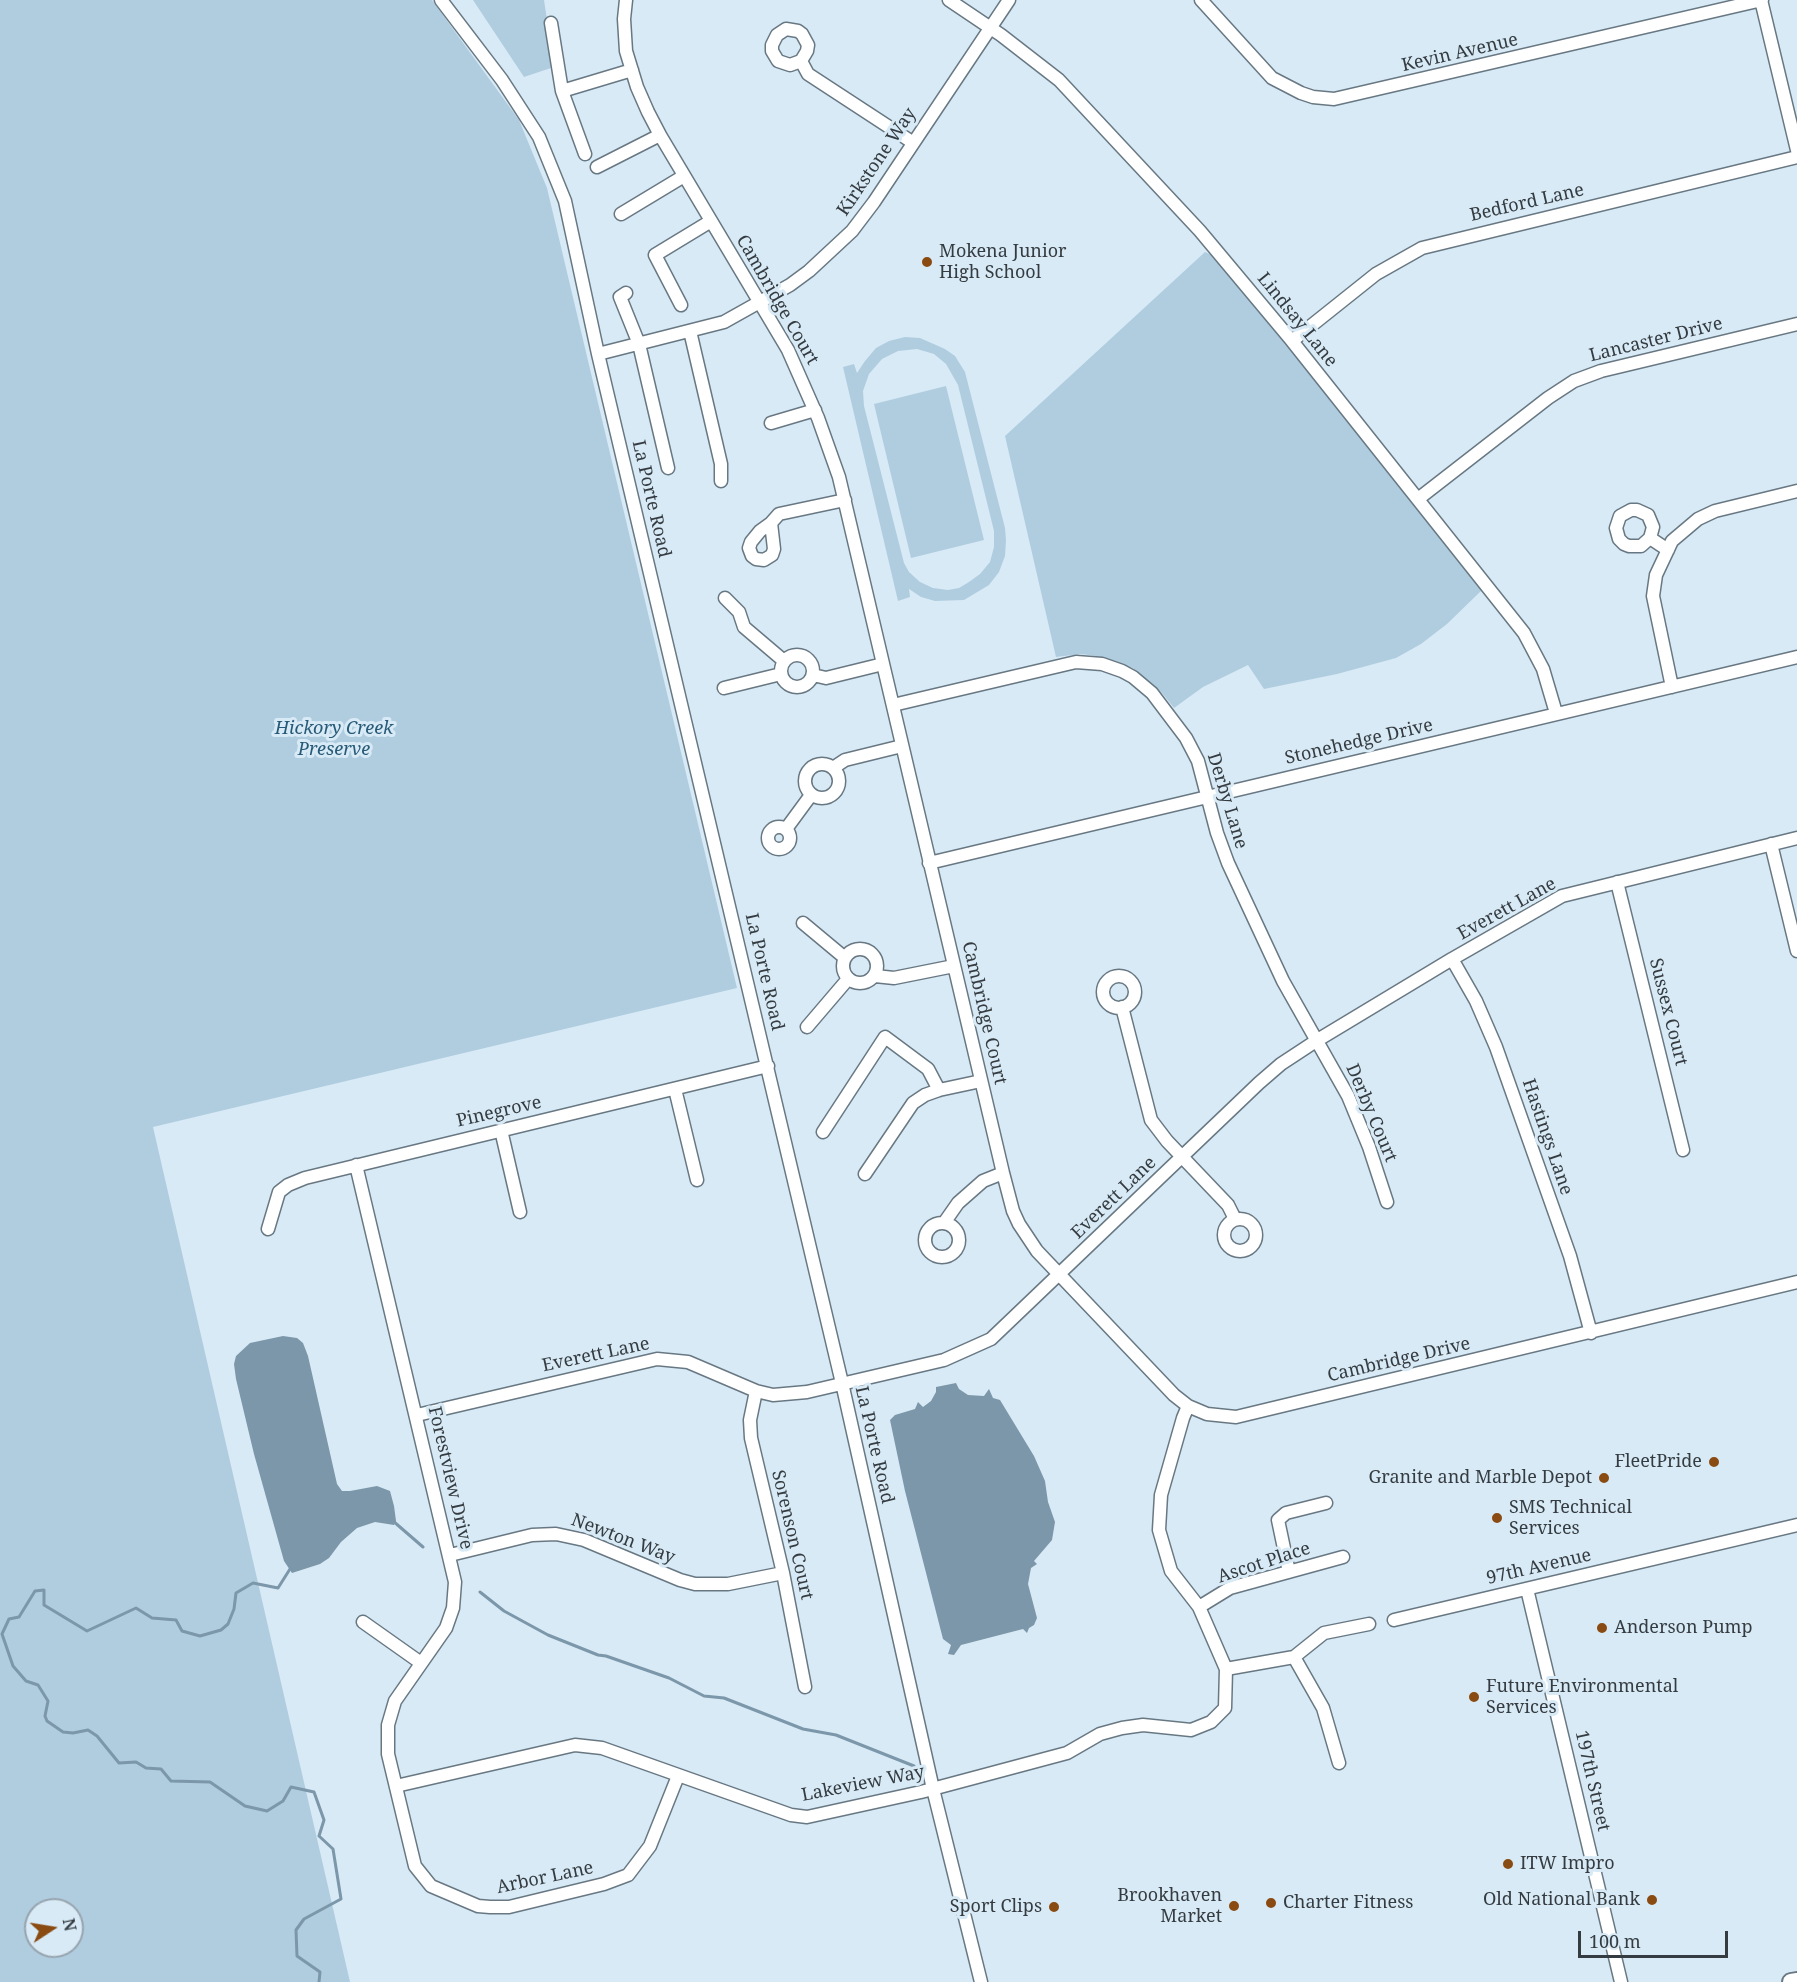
<!DOCTYPE html>
<html>
<head>
<meta charset="utf-8">
<style>
	body { margin:0 }
	#map { position:relative; width:1797px; height:1982px; overflow:hidden; background:#d8eaf6; font-family:"Noto Serif",serif }
	canvas { display:block }
	.north { position:absolute; left:24px; top:1898px; width:60px; height:60px; box-sizing:border-box; background:#d8eaf6; border:2px solid #97a4ae; border-radius:50%; rotate:78deg; font-size:16px; font-weight:700; line-height:24px; text-align:center; color:#353c41 }
	.north::after { content:''; display:block; margin:auto; width:21px; height:27px; background:#8a4b12; clip-path:polygon(50% 0,100% 100%,50% 72%,0 100%) }
	.scale { position:absolute; left:1578px; top:1931px; width:150px; height:27px; box-sizing:border-box; border:3px solid #353c41; border-top:0; padding-left:8px; font-size:18px; line-height:21px; white-space:nowrap; color:#353c41; -webkit-text-stroke:4px #d8eaf6; paint-order:stroke }
</style>
</head>
<body>
<div id="map">
<canvas width="1797" height="1982"></canvas>
<div class="north">N</div>
<div class="scale">100 m</div>
</div>
<script>
const g = document.querySelector('canvas').getContext('2d');
g.lineJoin = 'round';
function paint(path, color) { g.fillStyle = color; g.fill(path, 'evenodd'); }
const shape = rows => new Path2D(rows.map(r => 'M' + r).join(''));
function trace(path, color, width, dash) { g.strokeStyle = color; g.lineWidth = width; g.lineCap = dash ? 'butt' : 'round'; g.setLineDash(dash || []); g.stroke(path); }
function write(font, color, halo, rows, align = 'center') {
  g.font = font + ' "Noto Serif",serif'; g.lineWidth = 6; g.setLineDash([]); g.textBaseline = 'middle'; g.strokeStyle = halo; g.fillStyle = color; for (const [text, x, y, turn = 0] of rows) {
    g.save(); g.translate(x, y); g.rotate((+turn || 0) * Math.PI / 180); g.textAlign = isNaN(turn) ? turn : align; if (halo) g.strokeText(text, 0, 0); g.fillText(text, 0, 0); g.restore();
  }
}
const green = shape([
	[0,0,432,0,519,120,547,188,737,988,153,1127,350,1982,0,1982],
	[36,1910,72,1910,72,1946,36,1946],
	[473,0,544,0,554,67,524,77],
	[1205,252,1214,256,1259,308,1482,590,1447,624,1421,644,1396,658,1337,674,1264,689,1248,665,1203,687,1174,708,1162,693,1133,668,1096,656,1081,654,1056,657,1005,436],
	[905,337,920,338,945,349,955,356,965,372,1005,528,1006,540,1005,556,999,572,989,585,964,600,935,601,921,597,909,589,910,597,898,601,843,367,854,364,857,373,865,361,876,348,889,341],
	[917,349,934,354,946,364,958,385,994,531,994,547,990,562,980,574,969,582,959,588,948,590,933,588,920,582,909,572,904,563,864,406,863,391,869,374,882,359,898,351],
	[946,386,984,540,911,558,874,404]
]);
const water = shape([
	[283,1336,297,1338,303,1343,308,1356,337,1484,342,1491,350,1491,377,1486,390,1491,394,1506,396,1521,394,1525,375,1522,357,1528,341,1542,329,1558,320,1564,292,1573,284,1561,254,1454,236,1379,234,1364,236,1356,250,1343],
	[956,1383,959,1389,968,1395,984,1396,989,1389,993,1398,1000,1400,1034,1456,1045,1481,1048,1502,1055,1522,1052,1540,1034,1561,1037,1564,1031,1568,1028,1584,1037,1618,1034,1625,1029,1628,1027,1633,1023,1629,961,1645,954,1655,948,1654,951,1645,943,1639,905,1491,890,1420,895,1415,915,1409,918,1402,923,1407,931,1401,936,1392,936,1387]
]);
const stream = shape([
	[393,1521,423,1547],
	[290,1569,278,1588,253,1583,236,1593,234,1609,228,1624,221,1630,200,1636,182,1631,176,1620,152,1618,136,1608,87,1631,44,1605,44,1590,35,1591,19,1617,9,1619,2,1634,13,1666,26,1681,38,1685,48,1701,45,1716,47,1721,63,1732,73,1733,88,1730,97,1736,119,1763,136,1762,146,1768,161,1769,171,1781,210,1782,245,1806,267,1811,283,1801,291,1787,314,1792,324,1820,319,1836,333,1849,341,1899,304,1919,296,1930,297,1956,320,1972,319,1982],
	[480,1592,504,1611,548,1635,598,1655,606,1656,669,1678,704,1696,724,1698,803,1729,836,1735,914,1766]
]);
const minor = shape([
	[441,0,502,80,539,137,565,201,598,354,842,1383,933,1789,981,1982],
	[626,0,624,19,626,51,637,87,648,112,660,135,788,350,818,418,839,477,1003,1173,1013,1211,1019,1224,1037,1251,1174,1395,1188,1406,1207,1414,1236,1417,1797,1282],
	[949,0,1001,35,1059,80,1200,231,1292,341,1524,633,1543,669,1556,713],
	[1201,0,1272,78,1301,93,1313,97,1334,99,1762,0],
	[1761,0,1797,150],
	[551,23,562,91,632,70],
	[801,61,807,51,808,45,802,34,798,31,786,29,777,35,772,45,772,51,778,61,790,65,801,61,808,74,912,142],
	[562,91,585,154],
	[597,167,660,135],
	[621,214,684,176],
	[626,293,620,297,639,344,668,468],
	[681,305,655,255,711,221],
	[690,331,721,464,721,481],
	[1292,341,1376,274,1422,248,1797,157],
	[598,354,724,322,790,285,809,271,852,231,874,202,1009,0],
	[771,423,815,410],
	[1418,499,1548,398,1574,381,1601,371,1797,324],
	[771,523,760,531,751,542,749,548,752,556,756,559,764,560,772,555,774,549,771,523,779,514,845,500],
	[1650,538,1653,527,1648,515,1637,510,1631,510,1620,516,1616,528,1619,539,1624,544,1629,546,1641,546,1650,538,1668,550],
	[725,598,739,612,744,627,784,661],
	'781 671a16 16 0 1 1 32 0a16 16 0 1 1-32 0Z',
	[813,675,826,678,883,664],
	[1672,687,1653,596,1656,575,1672,541,1698,519,1715,511,1797,491],
	[724,688,781,674],
	[893,705,1076,662,1102,664,1122,671,1133,677,1152,693,1186,738,1198,761,1217,833,1228,863,1283,981,1348,1096,1369,1147,1387,1202],
	'805 781a17 17 0 1 1 34 0a17 17 0 1 1-34 0Z',
	[833,768,845,760,902,746],
	'768 838a11 11 0 1 1 22 0a11 11 0 1 1-22 0Z',
	[786,829,811,795],
	[1771,844,1797,951],
	[929,863,1797,657],
	[1617,882,1683,1150],
	[803,923,845,958],
	'843 966a17 17 0 1 1 34 0a17 17 0 1 1-34 0Z',
	[1452,959,1476,1001,1496,1047,1570,1256,1591,1333],
	[875,976,894,978,954,966],
	'1103 992a16 16 0 1 1 32 0a16 16 0 1 1-32 0Z',
	[1122,1007,1151,1120,1167,1141,1228,1205,1235,1219],
	[807,1027,848,979],
	[675,1089,697,1180],
	[501,1130,520,1212],
	[823,1132,885,1037,928,1069,939,1090],
	[356,1165,455,1582,453,1608,446,1628,395,1701,388,1725,388,1754,415,1866,431,1886,478,1906,490,1907,509,1907,604,1884,628,1875,650,1846,678,1776],
	[865,1174,913,1103,925,1095,939,1090,981,1081],
	'1224 1235a16 16 0 1 1 32 0a16 16 0 1 1-32 0Z',
	[944,1223,958,1203,983,1181,1003,1173],
	'925 1240a17 17 0 1 1 34 0a17 17 0 1 1-34 0Z',
	[268,1229,279,1192,288,1185,305,1178,768,1066],
	[756,1391,750,1420,751,1438,783,1573,805,1687],
	[417,1415,657,1359,688,1362,756,1391,773,1395,807,1392,944,1360,991,1339,1259,1083,1281,1064,1316,1041,1452,959,1562,896,1797,838],
	[450,1555,532,1535,556,1534,584,1540,680,1580,695,1584,728,1584,783,1573],
	[1289,1572,1278,1520,1286,1513,1326,1503],
	[1527,1589,1621,1982],
	[1199,1607,1230,1588,1343,1557],
	[1394,1620,1797,1525],
	[363,1622,421,1663],
	[1294,1657,1324,1633,1369,1624],
	[1226,1669,1294,1657,1323,1708,1339,1763],
	[396,1786,575,1745,602,1748,791,1815,807,1817,921,1792,1067,1753,1100,1734,1122,1728,1143,1725,1191,1730,1211,1722,1225,1708,1226,1669,1199,1607,1171,1571,1159,1530,1161,1495,1183,1418,1188,1406]
]);
const major = shape([
	[1791,1982,1797,1981]
]);
const markers = [
	[927,262,6,"#8a4b12"],
	[1714,1462,6,"#8a4b12"],
	[1604,1478,6,"#8a4b12"],
	[1497,1518,6,"#8a4b12"],
	[1602,1628,6,"#8a4b12"],
	[1474,1697,6,"#8a4b12"],
	[1508,1864,6,"#8a4b12"],
	[1652,1900,6,"#8a4b12"],
	[1271,1903,6,"#8a4b12"],
	[1234,1906,6,"#8a4b12"],
	[1054,1907,6,"#8a4b12"]
];
const streetNames = [
	["Kevin Avenue",1460,53,-13],
	["Kirkstone Way",877,162,-56],
	["Bedford Lane",1527,203,-13],
	["Cambridge Court",777,300,60],
	["Lindsay Lane",1297,320,51],
	["Lancaster Drive",1656,340,-14],
	["La Porte Road",651,499,77],
	["Stonehedge Drive",1359,742,-13],
	["Derby Lane",1227,801,73],
	["Everett Lane",1507,909,-29],
	["La Porte Road",764,972,77],
	["Sussex Court",1668,1012,76],
	["Cambridge Court",984,1013,77],
	["Pinegrove",499,1112,-13],
	["Derby Court",1371,1113,67],
	["Hastings Lane",1547,1137,71],
	["Everett Lane",1114,1198,-44],
	["Everett Lane",596,1355,-12],
	["Cambridge Drive",1399,1360,-13],
	["La Porte Road",874,1445,77],
	["Forestview Drive",450,1478,77],
	["Sorenson Court",792,1535,77],
	["Newton Way",623,1539,21],
	["Ascot Place",1264,1563,-18],
	["97th Avenue",1539,1567,-13],
	["197th Street",1592,1781,77],
	["Lakeview Way",863,1784,-11],
	["Arbor Lane",545,1878,-12]
];
const poiNames = [
	["Mokena Junior",939,252],
	["High School",939,273],
	["FleetPride",1702,1462,"right"],
	["Granite and Marble Depot",1592,1478,"right"],
	["SMS Technical",1509,1508],
	["Services",1509,1529],
	["Anderson Pump",1614,1628],
	["Future Environmental",1486,1687],
	["Services",1486,1708],
	["ITW Impro",1520,1864],
	["Brookhaven",1222,1896,"right"],
	["Market",1222,1917,"right"],
	["Old National Bank",1640,1900,"right"],
	["Charter Fitness",1283,1903],
	["Sport Clips",1042,1907,"right"]
];
const parkNames = [
	["Hickory Creek",334,729],
	["Preserve",334,750]
];
paint(green, '#b0cde0');
paint(water, '#7b97a9');
trace(stream, '#7b97a9', 3);
trace(minor, '#687883', 15);
trace(major, '#687883', 20);
trace(minor, '#fff', 12);
trace(major, '#fff', 16);
for (const [x, y, r, color] of markers) { const dot = new Path2D(); dot.arc(x, y, r, 0, 2 * Math.PI); g.fillStyle = color; g.fill(dot); trace(dot, '#d8eaf6', 2); }
write('18px', '#353c41', '#d8eaf6', streetNames);
write('18px', '#353c41', '#d8eaf6', poiNames, 'left');
write('italic 18px', '#275a77', '#d8eaf6', parkNames);
</script>
</body>
</html>
